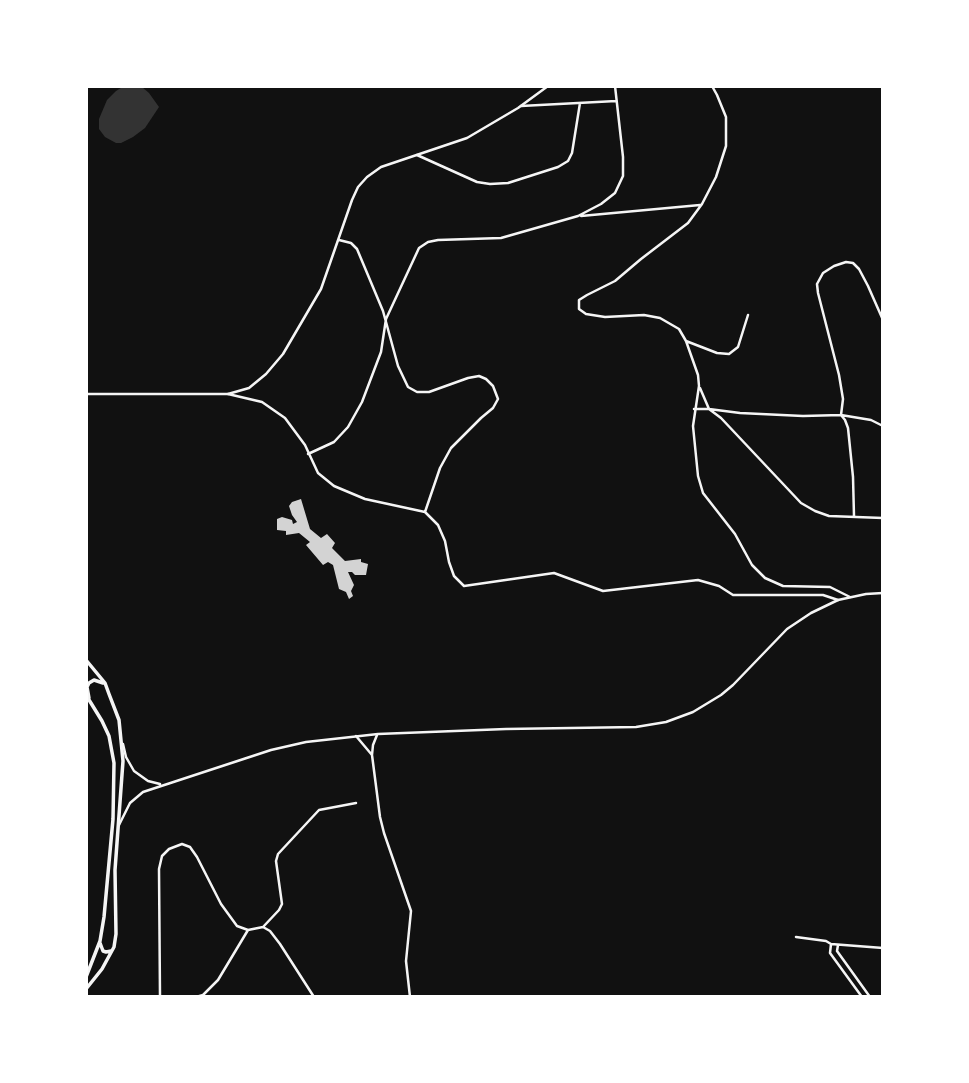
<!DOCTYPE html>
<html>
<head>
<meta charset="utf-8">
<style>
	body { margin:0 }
	#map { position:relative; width:969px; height:1083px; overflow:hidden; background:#111; font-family:"DM Sans",sans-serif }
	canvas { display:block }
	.frame { position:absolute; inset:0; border:88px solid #fff; pointer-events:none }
</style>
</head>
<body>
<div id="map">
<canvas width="969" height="1083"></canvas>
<div class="frame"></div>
</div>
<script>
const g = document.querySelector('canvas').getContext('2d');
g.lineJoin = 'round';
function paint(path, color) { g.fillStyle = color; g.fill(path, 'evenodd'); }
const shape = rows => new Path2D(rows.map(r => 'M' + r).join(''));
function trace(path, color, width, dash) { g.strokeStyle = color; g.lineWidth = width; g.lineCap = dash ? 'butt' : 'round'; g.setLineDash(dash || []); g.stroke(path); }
const water = shape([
	[124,86,142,87,149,93,159,107,145,128,133,137,121,143,116,143,105,137,99,129,99,119,107,100,116,91]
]);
const building = shape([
	[301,499,310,529,321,538,327,534,335,543,332,548,345,561,361,559,361,562,368,564,366,575,355,575,352,572,348,572,354,585,351,591,353,596,349,599,346,592,339,589,333,565,328,562,323,565,306,545,310,542,299,533,286,535,286,531,277,530,277,519,282,517,292,520,293,524,297,522,292,515,289,506,292,502]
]);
const minor = shape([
	[712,86,717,95,726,117,726,146,716,177,702,204,688,223,641,259,615,281,587,295,579,300,579,309,586,314,605,317,644,315,660,318,679,329,686,341,698,375,699,386,693,426,698,476,703,493,735,534,752,565,765,578,783,586,830,587,850,597],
	[521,106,616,101],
	[417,155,477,182,490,184,508,183,558,167,568,161,572,153,580,103],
	[581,216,700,205],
	[339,240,351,243,357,249,383,311,398,366,408,387,417,392,429,392,468,378,479,376,486,379,493,386,498,399,493,408,481,418,451,448,440,468,425,512],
	[686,341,717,353,729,354,738,347,748,315],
	[700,388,709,409,740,413,803,416,841,415,871,420,883,426],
	[228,394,262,402,285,418,305,445,318,473,334,486,365,499,425,512,438,525,445,541,449,562,454,576,464,586,554,573,603,591,698,580,719,586,733,595,823,595,838,600],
	[694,409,709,409,721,418,801,503,815,511,829,516,883,518],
	[308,454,334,442,348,427,362,402,381,352,386,319,419,248,428,242,438,240,501,238,578,216,601,204,615,193,623,176,623,157,615,86],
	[854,516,853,477,848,428,845,420,841,415,843,399,839,375,818,293,817,284,823,273,834,266,846,262,853,263,859,269,868,286,883,320],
	[377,735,373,745,372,755,380,817,384,833,411,911,406,961,410,997],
	[356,736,372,755],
	[263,927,279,910,282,904,276,861,278,854,319,810,356,803],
	[263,927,270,931,280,944,314,997],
	[796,937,826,941,831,944,883,948],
	[831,944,830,953,862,997],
	[838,945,837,951,870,997],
	[160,997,159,869,162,856,169,849,182,844,190,847,197,857,221,904,237,926,248,930,263,927],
	[196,997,203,995,218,980,248,930]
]);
const tertiary = shape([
	[86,394,228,394,249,388,266,374,283,354,321,289,352,200,358,187,367,177,381,167,467,138,518,108,548,86],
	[123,744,126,757,134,771,148,781,160,784],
	[119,825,130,803,143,792,271,750,306,742,378,734,506,729,636,727,666,722,693,712,721,695,733,685,787,629,811,613,838,600,866,594,883,593]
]);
const primary = shape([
	[86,660,105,683,109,694,119,720,123,761,115,870,116,934,114,947,102,969,86,989],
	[86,695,102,721,109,736,114,763,113,819,104,917,100,941,86,977],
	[89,698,87,687,89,683,94,680,103,683],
	[100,943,103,951,106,952,111,951]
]);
paint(water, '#333');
paint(building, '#d3d3d3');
trace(minor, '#f5f5f5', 2.5);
trace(tertiary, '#f5f5f5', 2.5);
trace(primary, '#f5f5f5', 3.5);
</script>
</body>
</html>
